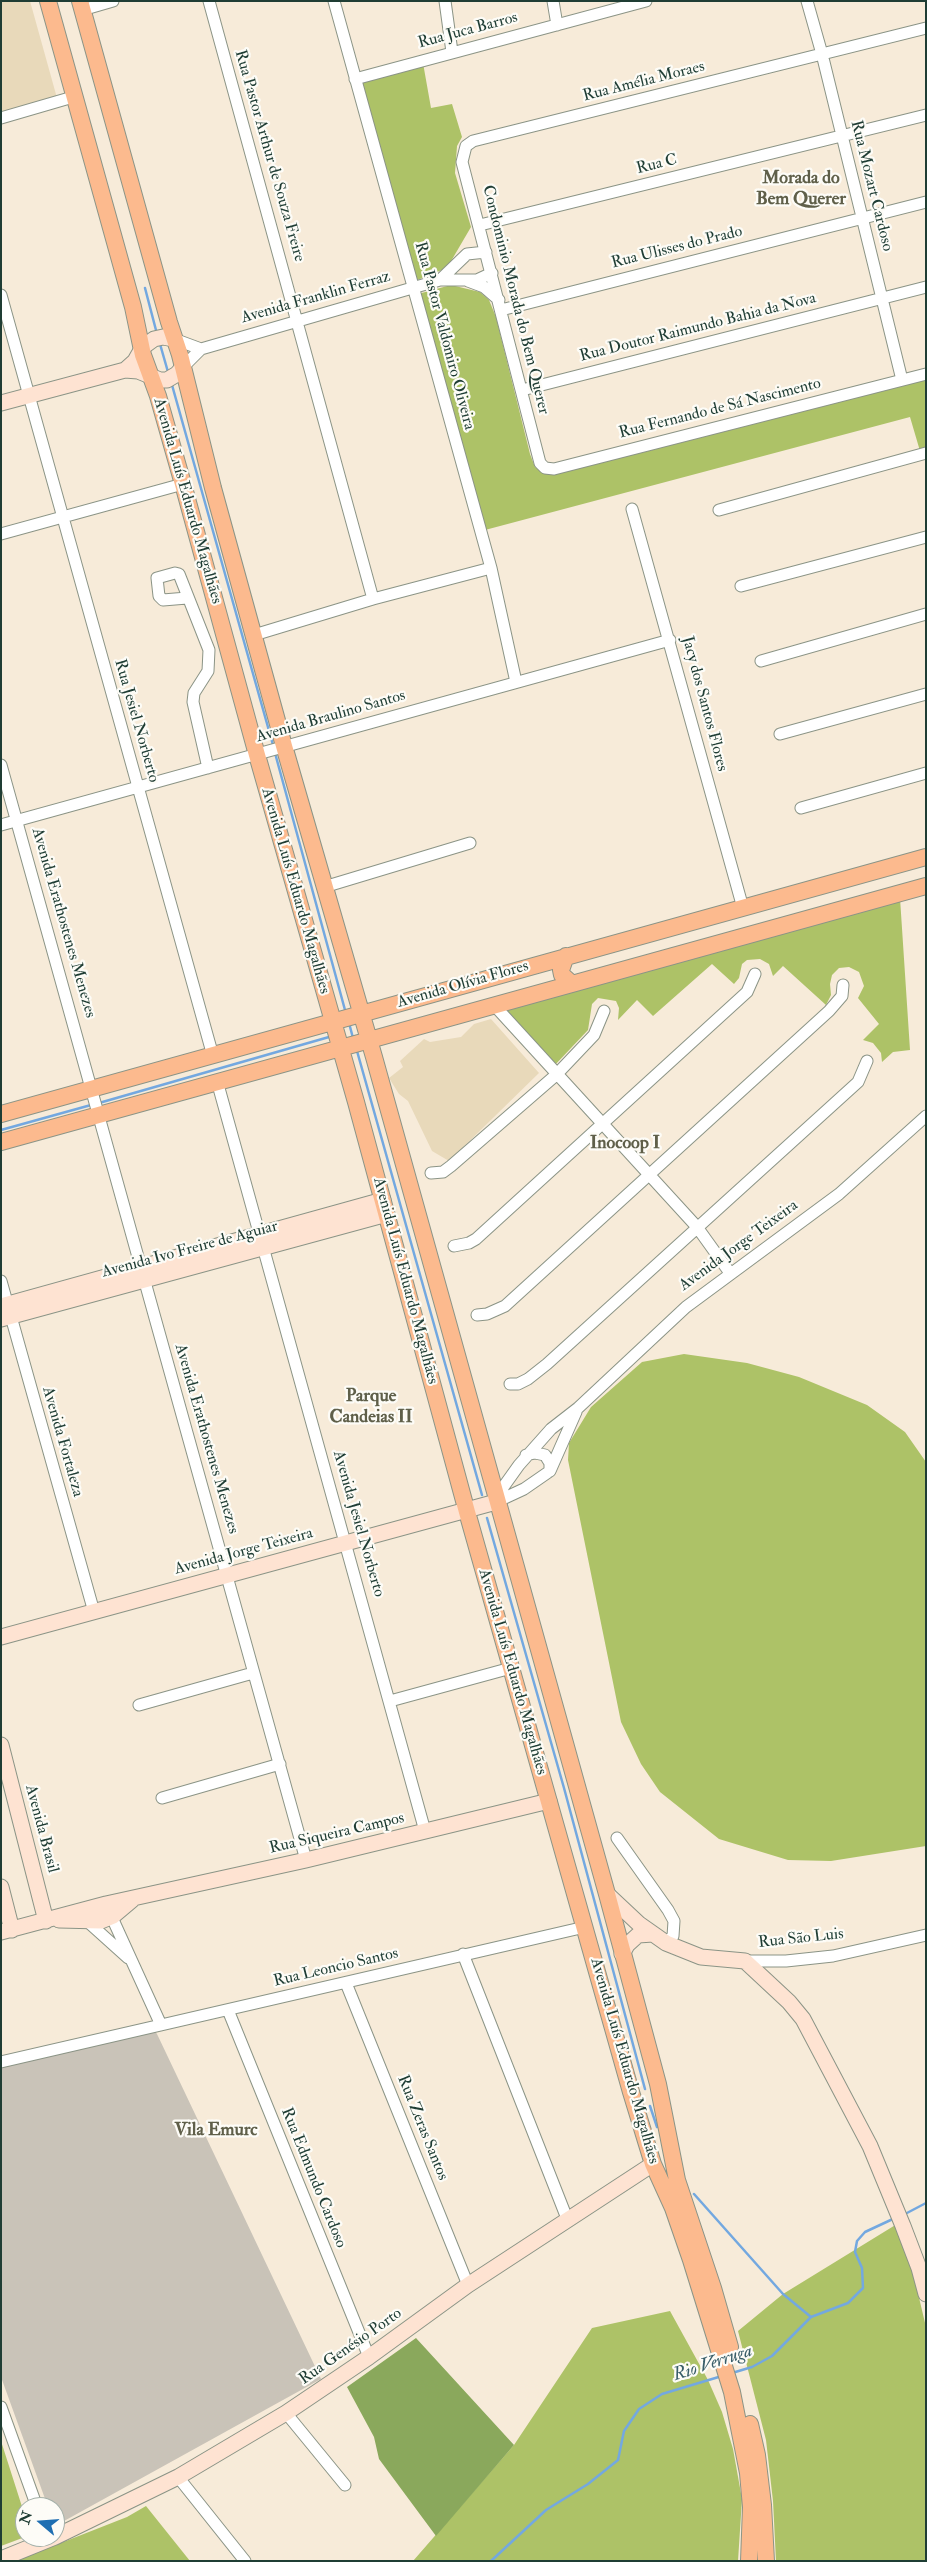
<!DOCTYPE html>
<html>
<head>
<meta charset="utf-8">
<style>
	body { margin:0 }
	#map { position:relative; width:927px; height:2562px; overflow:hidden; background:#f7ebd9; font-family:"IM FELL Double Pica",serif }
	canvas { display:block }
	.frame { position:absolute; inset:0; border:2px solid #1f3d34; pointer-events:none }
	.north { position:absolute; left:15px; top:2497px; width:50px; height:50px; box-sizing:border-box; background:#fdfcf7; border:1px solid #a4b0a9; border-radius:50%; rotate:288deg; font-size:14px; font-weight:700; line-height:20px; text-align:center; color:#1f3d34 }
	.north::after { content:''; display:block; margin:auto; width:18px; height:22px; background:#1f6fb2; clip-path:polygon(50% 0,100% 100%,50% 72%,0 100%) }
</style>
</head>
<body>
<div id="map">
<canvas width="927" height="2562"></canvas>
<div class="frame"></div>
<div class="north">N</div>
</div>
<script>
const g = document.querySelector('canvas').getContext('2d');
g.lineJoin = 'round';
function paint(path, color) { g.fillStyle = color; g.fill(path, 'evenodd'); }
const shape = rows => new Path2D(rows.map(r => 'M' + r).join(''));
function trace(path, color, width, dash) { g.strokeStyle = color; g.lineWidth = width; g.lineCap = dash ? 'butt' : 'round'; g.setLineDash(dash || []); g.stroke(path); }
function write(font, color, halo, rows, align = 'center') {
  g.font = font + ' "IM FELL Double Pica",serif'; g.lineWidth = 4.5; g.setLineDash([]); g.textBaseline = 'middle'; g.strokeStyle = halo; g.fillStyle = color; for (const [text, x, y, turn = 0] of rows) {
    g.save(); g.translate(x, y); g.rotate((+turn || 0) * Math.PI / 180); g.textAlign = isNaN(turn) ? turn : align; if (halo) g.strokeText(text, 0, 0); g.fillText(text, 0, 0); g.restore();
  }
}
const built = shape([
	[1,1,30,1,57,98,1,113],
	[491,1019,539,1073,449,1161,432,1151,408,1101,399,1094,389,1078,403,1067,400,1061,424,1039,430,1042,461,1037,474,1024]
]);
const industrial = shape([
	[152,2027,157,2034,321,2379,55,2526,55,2507,48,2507,1,2377,1,2062]
]);
const green = shape([
	[423,63,431,108,452,104,462,137,457,146,455,173,471,227,447,268,415,281,358,83],
	[451,285,480,292,489,300,496,317,530,454,535,467,545,473,557,473,648,451,926,380,926,449,920,451,910,417,485,530,418,294],
	[900,898,910,1050,893,1052,882,1062,881,1053,873,1043,863,1040,879,1024,858,998,864,986,859,972,849,967,839,968,832,975,830,984,831,995,826,1005,783,966,773,976,769,964,760,959,747,960,742,964,739,978,734,984,712,964,653,1016,637,1000,618,1020,619,1008,616,1001,598,998,592,1004,588,1030,554,1066,504,1008],
	[684,1354,747,1363,799,1377,867,1405,905,1432,926,1462,926,1846,831,1861,788,1860,719,1839,660,1792,641,1764,621,1722,568,1460,569,1443,591,1407,642,1362],
	[897,2224,911,2264,926,2327,926,2561,776,2561,773,2501,766,2440,738,2331,783,2294],
	[670,2311,708,2380,722,2412,733,2449,742,2499,738,2561,413,2561,514,2445,592,2328],
	[1,2441,25,2516,25,2537,1,2546],
	[146,2506,190,2561,15,2561,127,2517]
]);
const forest = shape([
	[416,2338,514,2445,436,2536,379,2459,374,2437,347,2387]
]);
const stream = shape([
	[145,288,157,334],
	[160,344,168,372],
	[172,385,273,745],
	[275,753,345,1010],
	[349,1023,353,1038],
	[357,1051,482,1495],
	[99,1103,329,1037],
	[1,1130,91,1105],
	[487,1518,564,1788,645,2089],
	[650,2106,657,2127],
	[694,2194,783,2294,811,2317],
	[905,2214,926,2203],
	[732,2373,752,2367,772,2356,811,2317,848,2303,863,2288,862,2268,855,2252,857,2241,865,2232,895,2218],
	[491,2561,546,2510,588,2484,618,2460,624,2431,639,2409,662,2394,722,2376]
]);
const street = shape([
	[209,1,373,599],
	[334,1,491,568,516,682],
	[445,1,452,52],
	[553,1,557,25],
	[807,1,822,54,902,380],
	[82,10,113,1],
	[926,28,473,141,466,146,462,162,540,463,545,468,554,469,926,374],
	[355,79,646,1],
	[1,118,73,97],
	[480,225,926,115],
	[440,280,467,254,486,252],
	[468,281,484,287,499,300],
	[1,295,213,1056],
	[501,310,926,202],
	[174,339,201,349],
	[183,367,201,349,440,280,477,280,492,273],
	[522,390,926,287],
	[632,509,743,908],
	[719,510,926,453],
	[1,534,183,484],
	[741,586,926,537],
	[187,598,163,600,159,596,157,578,175,573,179,574,209,650,208,671,194,693,193,702,208,768],
	[254,635,373,599,491,568],
	[761,661,926,614],
	[780,734,926,694],
	[1,765,306,1860],
	[801,808,926,773],
	[1,825,670,640],
	[324,887,470,843],
	[494,1005,697,1227,730,1273],
	[217,1081,425,1831],
	[431,1173,443,1172,451,1166,556,1075,594,1035,604,1011],
	[454,1246,469,1243,476,1239,747,992,755,974],
	[1,1281,94,1612],
	[477,1315,487,1314,505,1306,829,1011,842,996,843,985],
	[510,1384,518,1384,528,1379,547,1364,858,1082,867,1061],
	[526,1455,535,1453,545,1455,550,1463,550,1471],
	[496,1502,504,1486,519,1465,551,1429,578,1408,686,1307,839,1194,926,1116],
	[496,1502,524,1489,550,1471,576,1412],
	[390,1701,511,1668],
	[139,1705,253,1673],
	[162,1798,280,1764],
	[617,1838,668,1910,674,1921,673,1936,666,1943],
	[109,1911,161,2025,585,1927],
	[88,1917,88,1922,128,1958],
	[463,1954,568,2221],
	[745,1961,786,1961,833,1956,926,1935],
	[346,1983,468,2285],
	[228,2010,369,2357],
	[1,2062,161,2025],
	[1,2407,37,2507],
	[286,2413,345,2485],
	[178,2477,245,2561]
]);
const secondary = shape([
	[125,370,135,361,143,347,154,339,163,337,174,339],
	[1,403,125,370,138,371,160,380,167,380,177,374,183,367],
	[1,1306,383,1200],
	[1,1319,387,1214],
	[1,1637,496,1502],
	[1,1745,46,1921],
	[1,1887,12,1930],
	[607,1894,639,1924,666,1943,701,1957,745,1961,789,2002,803,2019,870,2146,903,2226,919,2268,926,2294],
	[59,1920,101,1921,113,1916,132,1900],
	[1,1932,106,1904,306,1860,549,1801],
	[622,1954,627,1945,638,1935,653,1934],
	[55,2537,178,2477,286,2413,369,2357,468,2285,653,2164],
	[1,2559,55,2537]
]);
const primary = shape([
	[48,1,133,307,143,355,158,396,183,484,257,755,356,1102,467,1512,631,2092,653,2164,673,2208,691,2260,732,2392,748,2473,751,2507,749,2561],
	[80,1,169,322,180,355,213,488,284,746,374,1057,607,1894,658,2084,677,2180,713,2288,730,2347],
	[566,956,561,970,562,975,571,983],
	[1,1114,926,857],
	[1,1142,926,886],
	[750,2424,757,2455,763,2505,766,2561]
]);
const streetNames = [
	["Rua Juca Barros",468,31,-15],
	["Rua Amélia Moraes",644,82,-14],
	["Rua Pastor Arthur de Souza Freire",269,156,74],
	["Rua C",657,165,-14],
	["Rua Mozart Cardoso",871,186,76],
	["Rua Ulisses do Prado",677,248,-14],
	["Avenida Franklin Ferraz",316,298,-16],
	["Condominio Morada do Bem Querer",515,300,76],
	["Rua Doutor Raimundo Bahia da Nova",698,328,-14],
	["Rua Pastor Valdomiro Oliveira",444,336,75],
	["Rua Fernando de Sá Nascimento",720,409,-14],
	["Avenida Luís Eduardo Magalhães",187,501,74],
	["Jacy dos Santos Flores",704,704,75],
	["Avenida Braulino Santos",331,717,-16],
	["Rua Jesiel Norberto",136,721,74],
	["Avenida Luís Eduardo Magalhães",295,891,74],
	["Avenida Erathostenes Menezes",63,923,74],
	["Avenida Olívia Flores",463,985,-16],
	["Avenida Jorge Teixeira",739,1246,-36],
	["Avenida Ivo Freire de Aguiar",190,1250,-15],
	["Avenida Luís Eduardo Magalhães",405,1281,75],
	["Avenida Erathostenes Menezes",206,1439,74],
	["Avenida Fortaleza",62,1442,74],
	["Avenida Jesiel Norberto",358,1524,74],
	["Avenida Jorge Teixeira",244,1552,-15],
	["Avenida Luís Eduardo Magalhães",512,1672,74],
	["Avenida Brasil",41,1829,75],
	["Rua Siqueira Campos",337,1834,-13],
	["Rua São Luis",801,1939,-6],
	["Rua Leoncio Santos",336,1968,-13],
	["Avenida Luís Eduardo Magalhães",624,2061,74],
	["Rua Zeras Santos",422,2128,68],
	["Rua Edmundo Cardoso",313,2178,68],
	["Rua Genésio Porto",351,2347,-35]
];
const neighbourhoodNames = [
	["Morada do",801,179],
	["Bem Querer",801,200],
	["Inocoop I",625,1144],
	["Parque",371,1397],
	["Candeias II",371,1418],
	["Vila Emurc",216,2131]
];
const waterNames = [
	["Rio Verruga",713,2364,-18]
];
paint(built, '#e8d9ba');
paint(industrial, '#c9c3b8');
paint(green, '#adc267');
paint(forest, '#8aa85c');
trace(stream, '#73a8e0', 2.5);
trace(street, '#8b9486', 13);
trace(secondary, '#8b9486', 17);
trace(primary, '#8b9486', 18);
trace(street, '#fff', 11);
trace(secondary, '#fee3d2', 15);
trace(primary, '#fcba8e', 16);
write('16px', '#1f3d34', '#fdfcf7', streetNames);
write('bold 18px', '#5f5f49', '#fdfcf7', neighbourhoodNames);
write('italic 18px', '#385d68', '#fdfcf7', waterNames);
</script>
</body>
</html>
